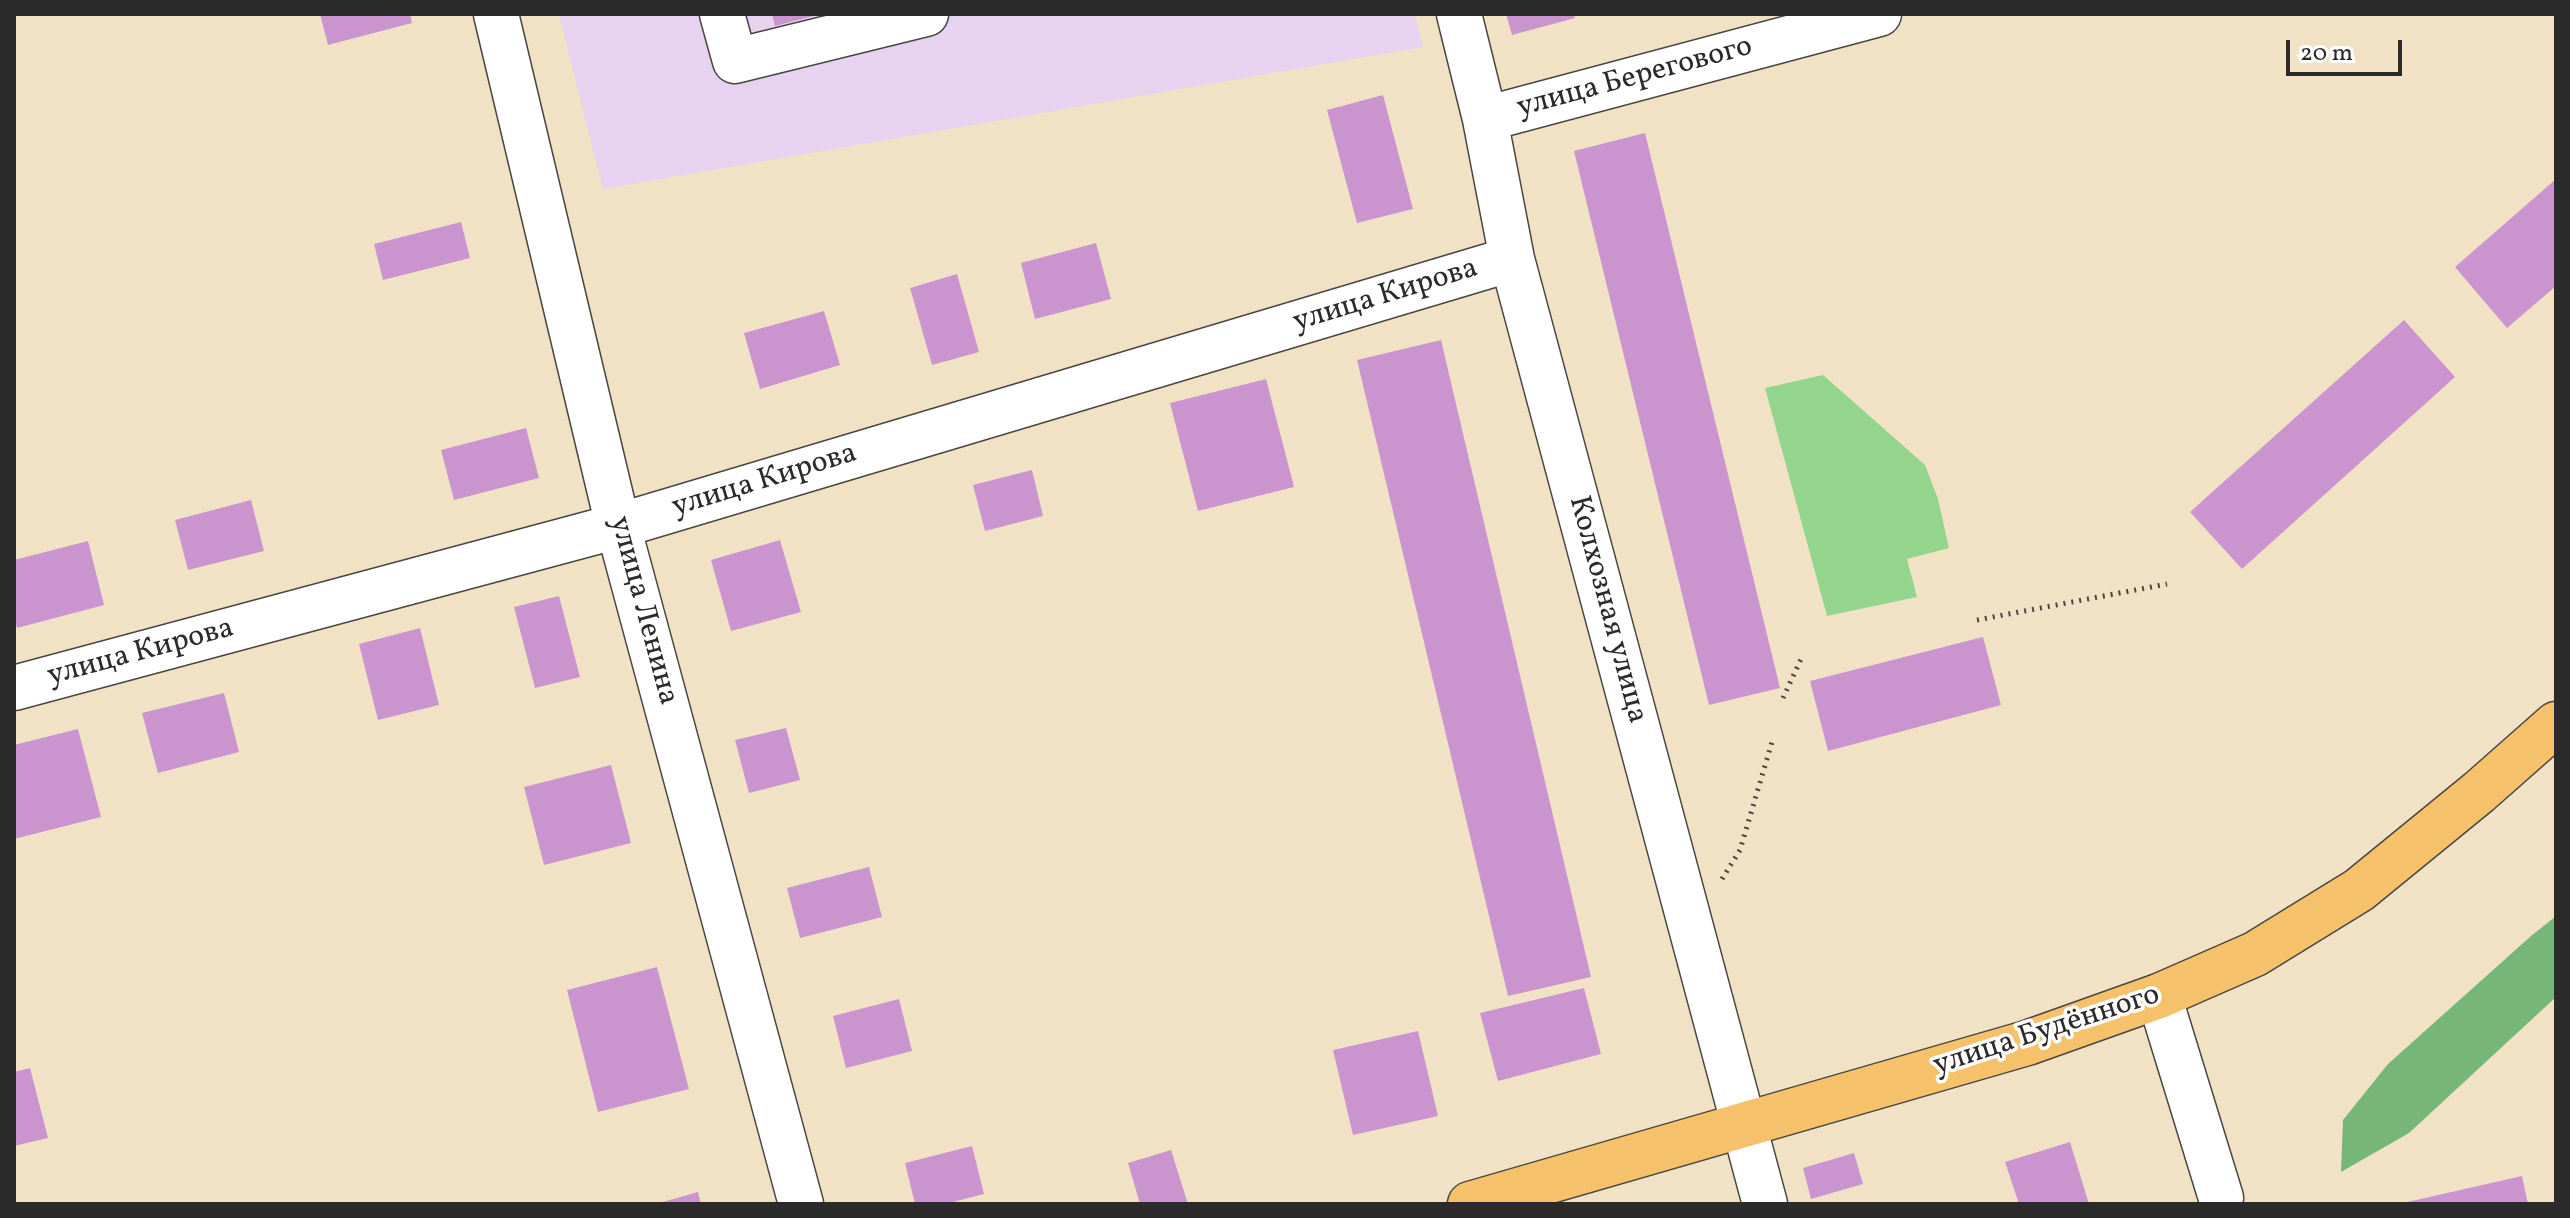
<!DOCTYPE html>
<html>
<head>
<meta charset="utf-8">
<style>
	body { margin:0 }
	#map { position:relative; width:2570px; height:1218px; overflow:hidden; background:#f1e2c5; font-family:Vollkorn,serif }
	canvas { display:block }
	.frame { position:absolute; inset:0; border:16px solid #2b2b2b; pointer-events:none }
	.scale { position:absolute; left:2286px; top:40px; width:116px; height:36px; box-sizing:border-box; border:4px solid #2b2b2b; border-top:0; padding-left:10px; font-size:24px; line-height:28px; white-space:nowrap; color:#2b2b2b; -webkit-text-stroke:6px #fff; paint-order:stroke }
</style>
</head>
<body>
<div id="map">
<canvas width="2570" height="1218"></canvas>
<div class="frame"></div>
<div class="scale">20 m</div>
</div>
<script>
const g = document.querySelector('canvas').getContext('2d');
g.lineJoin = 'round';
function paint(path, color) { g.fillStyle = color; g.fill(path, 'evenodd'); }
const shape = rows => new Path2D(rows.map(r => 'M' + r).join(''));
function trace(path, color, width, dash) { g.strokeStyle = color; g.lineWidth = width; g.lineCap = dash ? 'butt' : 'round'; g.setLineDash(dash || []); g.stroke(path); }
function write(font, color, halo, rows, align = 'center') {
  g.font = font + ' Vollkorn,serif'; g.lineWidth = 7; g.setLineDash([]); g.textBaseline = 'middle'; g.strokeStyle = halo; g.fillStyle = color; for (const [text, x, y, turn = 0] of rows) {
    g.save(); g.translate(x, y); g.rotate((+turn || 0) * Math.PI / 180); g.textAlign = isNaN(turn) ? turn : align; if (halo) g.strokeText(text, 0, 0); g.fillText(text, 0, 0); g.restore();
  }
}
const built = shape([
	[559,14,1415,14,1423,47,603,189]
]);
const green = shape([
	[1823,375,1925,465,1938,499,1949,548,1907,559,1917,597,1827,616,1765,388]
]);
const forest = shape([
	[2556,916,2556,997,2409,1133,2341,1172,2343,1120,2388,1064,2531,936]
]);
const building = shape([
	[320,14,410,14,412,23,328,45],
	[772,14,817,14,817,15,775,26],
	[1506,14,1574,14,1575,18,1512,35],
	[1383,95,1413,209,1357,223,1327,110],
	[1645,133,1780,688,1709,705,1574,151],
	[2556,179,2556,286,2507,328,2455,267],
	[461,222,470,258,383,280,374,244],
	[1096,243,1111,299,1035,319,1021,263],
	[957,274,979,352,932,365,910,288],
	[824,311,840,365,760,389,744,333],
	[2404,320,2455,377,2242,569,2190,512],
	[1441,340,1591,977,1508,996,1357,360],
	[1266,379,1294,487,1198,511,1170,403],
	[526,428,539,478,454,500,441,450],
	[1032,470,1043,516,985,531,973,485],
	[251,500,264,551,188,570,175,520],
	[780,540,801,612,731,631,711,560],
	[88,541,104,605,17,628,14,614,14,560],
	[559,596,580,677,535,688,514,607],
	[420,628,439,705,378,720,359,644],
	[1983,637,2001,705,1828,751,1810,681],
	[224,693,239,752,158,773,142,713],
	[786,728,800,780,749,793,735,740],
	[78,729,101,817,14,839,14,745],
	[611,765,631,843,544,865,524,787],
	[869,867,882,917,800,938,787,888],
	[657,967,689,1089,598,1112,567,990],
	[1584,988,1601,1054,1498,1081,1480,1013],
	[899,999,912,1051,846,1068,833,1016],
	[1418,1031,1438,1116,1353,1135,1333,1050],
	[30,1068,48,1138,14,1146,14,1072],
	[2070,1142,2089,1204,2019,1204,2005,1162],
	[972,1146,984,1194,945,1204,915,1204,905,1163],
	[1171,1150,1188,1204,1140,1204,1128,1163],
	[1854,1153,1863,1184,1811,1199,1803,1168],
	[2522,1176,2528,1204,2403,1204,2403,1203],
	[698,1192,701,1204,659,1204,659,1203]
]);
const path = shape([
	[1977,620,2167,584],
	[1783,698,1803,655],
	[1722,879,1740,850,1772,742]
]);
const minor = shape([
	[496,14,618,526,801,1204],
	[722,14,735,61,926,14],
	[1459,14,1485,119,1512,259,1765,1204],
	[1485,119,1879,14],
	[14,688,618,526,1512,259],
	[2159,996,2221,1198]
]);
const major = shape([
	[1470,1204,2027,1043,2159,996,2255,954,2359,890,2479,792,2556,724]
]);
const streetNames = [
	["улица Берегового",1635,79,-15],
	["улица Кирова",1386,297,-17],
	["улица Кирова",765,482,-17],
	["Колхозная улица",1606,610,75],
	["улица Ленина",642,611,75],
	["улица Кирова",141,654,-15],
	["улица Будённого",2047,1032,-18]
];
paint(built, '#e7d2ef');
paint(green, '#93d58d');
paint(forest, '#76b678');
paint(building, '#ca95ce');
trace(minor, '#494642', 47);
trace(major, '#494642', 47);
trace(path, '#494642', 5, [2, 6]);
trace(minor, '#fff', 44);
trace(major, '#f5c16b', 44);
write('30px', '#2b2b2b', '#fff', streetNames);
</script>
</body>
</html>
